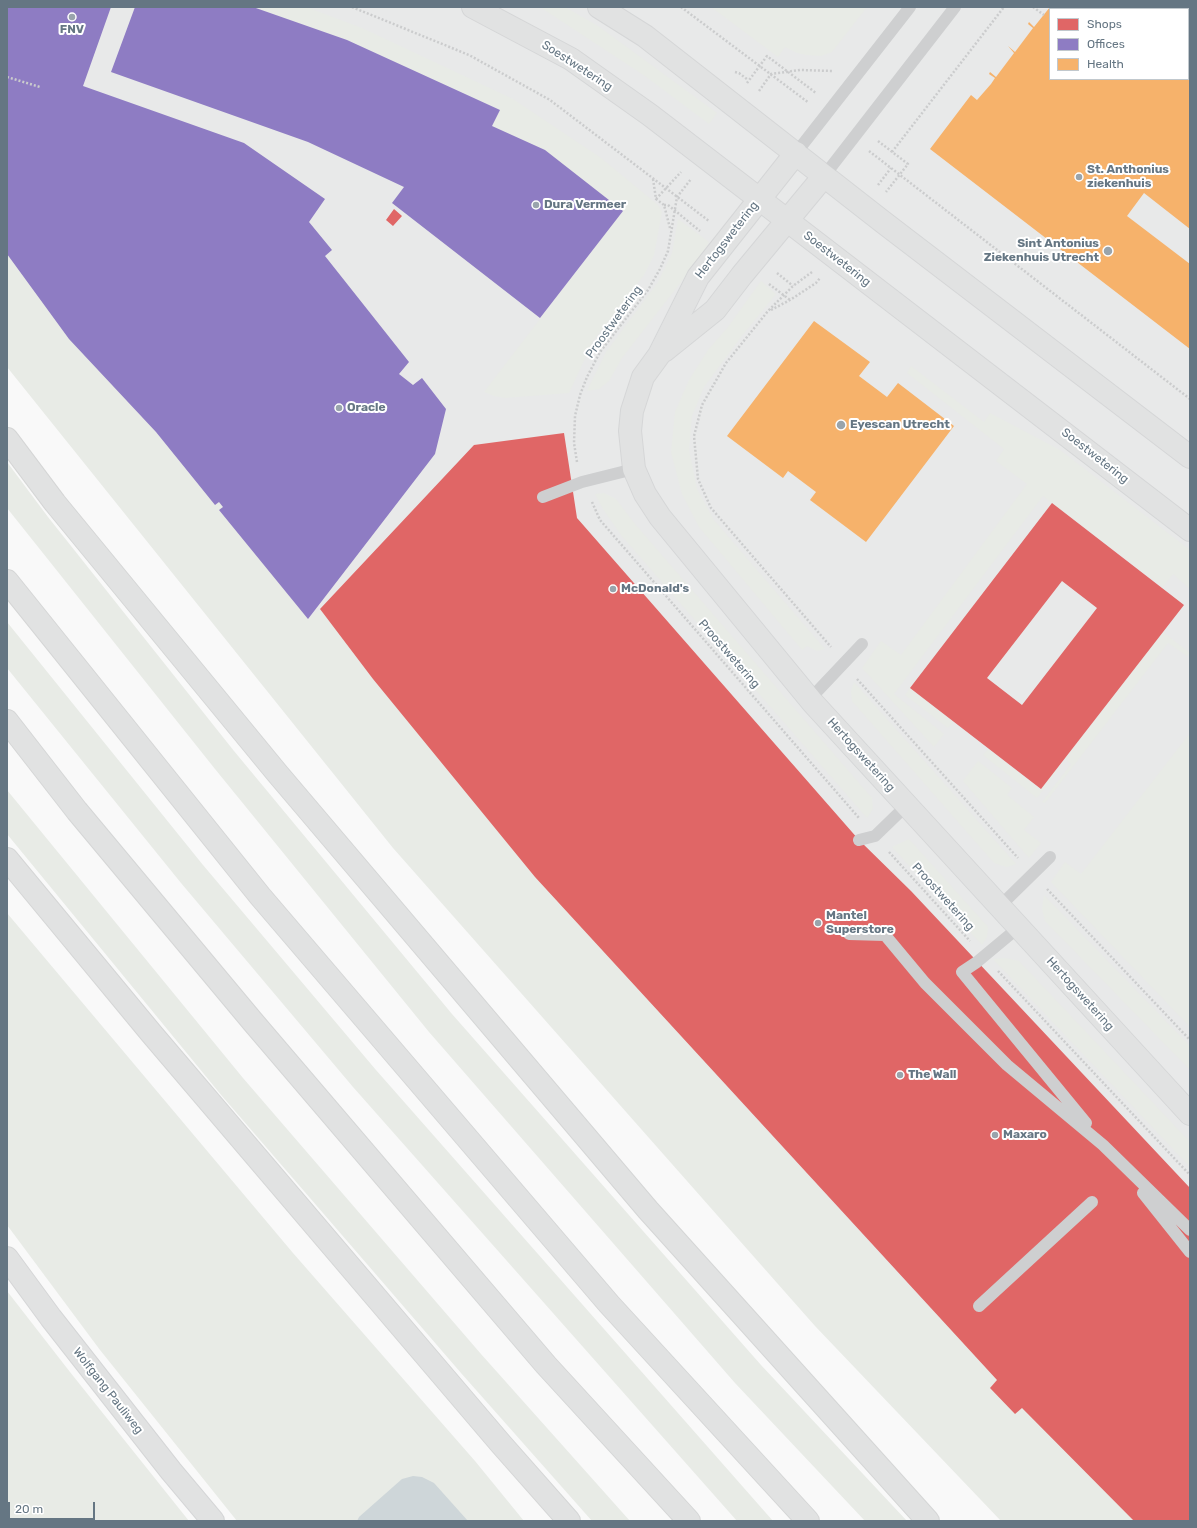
<!DOCTYPE html>
<html>
<head>
<meta charset="utf-8">
<style>
	body { margin:0 }
	#map { position:relative; width:1197px; height:1528px; overflow:hidden; background:#f9f9f9; font-family:Rubik,sans-serif }
	canvas { display:block }
	.frame { position:absolute; inset:0; border:8px solid #657683; pointer-events:none }
	.legend { position:absolute; left:1049px; top:8px; width:140px; height:72px; box-sizing:border-box; background:#fff; border:1px solid #c1c8cd; margin:0; padding:5px 7px; list-style:none; font-size:12px; color:#657683 }
	.legend li { display:flex; align-items:center; gap:8px; height:20px }
	.legend b { width:20px; border:1px solid #c1c8cd }
	.scale { position:absolute; left:8px; top:1502px; width:87px; height:18px; box-sizing:border-box; border:2px solid #657683; border-top:0; padding-left:5px; font-size:12px; line-height:14px; white-space:nowrap; color:#657683; -webkit-text-stroke:3px #fff; paint-order:stroke }
</style>
</head>
<body>
<div id="map">
<canvas width="1197" height="1528"></canvas>
<div class="frame"></div>
<ul class="legend">
<li><b style="height:11px;background:#e06666"></b>Shops</li>
<li><b style="height:11px;background:#8e7cc3"></b>Offices</li>
<li><b style="height:11px;background:#f6b26b"></b>Health</li>
</ul>
<div class="scale">20 m</div>
</div>
<script>
const g = document.querySelector('canvas').getContext('2d');
g.lineJoin = 'round';
function paint(path, color) { g.fillStyle = color; g.fill(path, 'evenodd'); }
const shape = rows => new Path2D(rows.map(r => 'M' + r).join(''));
function trace(path, color, width, dash) { g.strokeStyle = color; g.lineWidth = width; g.lineCap = dash ? 'butt' : 'round'; g.setLineDash(dash || []); g.stroke(path); }
function write(font, color, halo, rows, align = 'center') {
  g.font = font + ' Rubik,sans-serif'; g.lineWidth = 4; g.setLineDash([]); g.textBaseline = 'middle'; g.strokeStyle = halo; g.fillStyle = color; for (const [text, x, y, turn = 0] of rows) {
    g.save(); g.translate(x, y); g.rotate((+turn || 0) * Math.PI / 180); g.textAlign = isNaN(turn) ? turn : align; if (halo) g.strokeText(text, 0, 0); g.fillText(text, 0, 0); g.restore();
  }
}
const built = shape([
	[7,7,1190,7,1190,1521,1032,1521,7,337],
	[1050,9,1188,9,1188,79,1050,79]
]);
const green = shape([
	[253,7,306,7,362,28,513,99,601,158,658,205,662,212,654,255,644,275,593,341,569,393,505,398,494,396,484,392,623,211,545,150,492,126,500,110,347,40],
	[540,7,565,7,598,26,717,113,709,124,645,76],
	[711,7,867,7,832,52,821,56,807,55,797,53,785,47,778,57],
	[678,219,709,242,702,255,622,358,609,381,599,389,587,391,606,352,658,282,672,253],
	[7,254,69,339,156,432,215,505,219,502,223,507,219,510,308,619,320,609,373,679,441,761,718,1077,916,1293,1135,1521,1001,1521,815,1326,393,848,7,367],
	[761,281,776,294,741,337,704,387,692,416,689,450,697,489,714,520,825,649,817,651,807,646,802,650,699,527,682,494,671,452,675,412,689,380,708,350,728,327],
	[911,366,984,422,990,413,1060,450,1190,550,1190,589,1173,574,1163,587,1043,496,894,694,944,734,934,747,862,668,881,641,901,655,1027,484,996,461,1004,449,907,373],
	[7,462,48,517,234,751,452,1014,761,1365,907,1521,865,1521,735,1383,429,1032,215,769,7,508],
	[604,493,616,499,635,524,872,798,873,809,867,818,621,535,603,509,595,494],
	[7,622,203,865,376,1070,773,1521,737,1521,353,1087,181,883,7,668],
	[1163,632,1190,653,1187,656,1168,643,1045,803,1042,802,1071,764,1065,759],
	[854,682,1016,864,1007,867,994,863,852,701,851,691],
	[910,688,953,722,948,728,905,695],
	[1190,733,1190,1027,1051,882,1065,862,1081,874],
	[988,749,1041,790,1061,764,1062,765,1037,798,983,755],
	[978,761,1012,788,1007,795,1034,817,1024,830,1041,843,1029,858,963,781],
	[7,790,243,1078,481,1354,630,1521,592,1521,461,1373,222,1096,7,834],
	[909,839,988,927,987,937,982,945,892,847],
	[1044,895,1190,1046,1190,1070,1045,921,1042,909],
	[7,913,293,1253,475,1461,524,1521,237,1521,100,1350,7,1225],
	[1005,958,1019,961,1190,1142,1190,1167,993,959],
	[7,1291,70,1372,189,1521,7,1521]
]);
const water = shape([
	[413,1476,422,1477,434,1483,468,1521,357,1521,359,1517,402,1479]
]);
const shops = shape([
	[394,209,402,216,393,226,386,220],
	[564,433,577,518,859,840,911,891,1190,1188,1190,1521,1134,1521,1022,1408,1015,1414,990,1388,997,1380,535,877,373,679,320,609,474,445],
	[1052,503,1184,605,1041,789,910,688],
	[1062,581,1097,608,1022,705,987,678]
]);
const offices = shape([
	[7,7,111,7,83,86,244,143,325,199,309,222,332,250,325,256,409,362,399,374,413,385,422,378,446,409,435,454,308,619,219,510,223,507,219,502,215,505,156,432,69,339,7,254],
	[135,7,253,7,347,40,500,110,492,126,545,150,623,211,540,318,392,203,404,187,308,142,111,72]
]);
const health = shape([
	[1050,7,1190,7,1190,229,1144,193,1127,216,1190,264,1190,349,930,149,971,95,977,100,991,84,995,78,989,74,990,72,996,77,1014,53,1008,46,1015,52,1033,28,1028,24,1029,22,1034,27],
	[1050,9,1188,9,1188,79,1050,79],
	[814,321,870,362,859,376,887,397,898,383,954,426,866,542,810,500,816,492,788,471,783,478,727,436]
]);
const path = shape([
	[352,7,469,55,550,100,709,221],
	[681,7,809,103],
	[1033,7,1044,15],
	[735,72,739,73,748,80],
	[7,77,40,87],
	[747,83,767,56,816,93],
	[759,91,771,74,800,70,833,71],
	[878,141,908,164,886,192],
	[869,151,1190,399],
	[892,152,1004,7],
	[653,179,656,199,664,205,670,228],
	[878,185,891,168],
	[656,199,681,172],
	[664,205,668,205,700,231],
	[812,272,793,286,768,311,726,363,702,405,694,436,698,479,711,508,831,647],
	[777,273,793,286],
	[769,284,790,300],
	[771,310,790,300,816,283,820,278],
	[577,462,574,443,575,416,580,395,587,377,600,352,648,290,660,269,668,251,677,197,691,179],
	[592,502,600,520,859,818],
	[857,679,1018,858],
	[889,852,970,941],
	[1047,889,1190,1040],
	[998,971,1190,1175]
]);
const lane = shape([
	[796,153,910,7],
	[824,176,955,7],
	[543,497,582,482,634,469],
	[810,699,862,644],
	[859,840,875,836,907,805],
	[1000,906,1050,857],
	[1019,927,977,962,962,972,1086,1123],
	[849,934,885,935,925,983,1007,1065,1103,1145,1190,1230],
	[1143,1193,1190,1252],
	[979,1306,1092,1202]
]);
const secondary = shape([
	[473,7,571,59,650,115,1190,530],
	[599,7,645,36,883,222,1190,457],
	[796,153,698,277,659,355,643,377,632,411,630,431,634,469,645,494,660,517,813,703,1190,1114],
	[664,351,715,310,742,275,824,176],
	[7,1258,51,1318,171,1471,213,1521]
]);
const highway = shape([
	[7,439,55,503,277,773,648,1210,928,1521],
	[7,581,260,896,609,1304,808,1521],
	[7,721,77,811,253,1022,546,1365,689,1521],
	[7,859,151,1033,501,1444,569,1521]
]);
const markers = [
	[72,17,4,"#99a4ac"],
	[1079,177,4,"#99a4ac"],
	[536,205,4,"#99a4ac"],
	[1108,251,5,"#99a4ac"],
	[339,408,4,"#99a4ac"],
	[841,425,5,"#99a4ac"],
	[613,589,4,"#99a4ac"],
	[818,923,4,"#99a4ac"],
	[900,1075,4,"#99a4ac"],
	[995,1135,4,"#99a4ac"]
];
const poiNames = [
	["FNV",72,30,"center"],
	["St. Anthonius",1087,170],
	["ziekenhuis",1087,184],
	["Dura Vermeer",544,205],
	["Sint Antonius",1099,244,"right"],
	["Ziekenhuis Utrecht",1099,258,"right"],
	["Oracle",347,408],
	["Eyescan Utrecht",850,425],
	["McDonald's",621,589],
	["Mantel",826,916],
	["Superstore",826,930],
	["The Wall",908,1075],
	["Maxaro",1003,1135]
];
const streetNames = [
	["Soestwetering",577,66,33],
	["Hertogswetering",727,240,-52],
	["Soestwetering",837,259,38],
	["Proostwetering",614,322,-54],
	["Soestwetering",1095,456,38],
	["Proostwetering",729,654,49],
	["Hertogswetering",861,755,48],
	["Proostwetering",943,897,48],
	["Hertogswetering",1080,994,48],
	["Wolfgang Pauliweg",108,1391,52]
];
paint(built, '#e8e9e9');
paint(green, '#e8ebe6');
paint(water, '#ced6d9');
paint(shops, '#e06666');
paint(offices, '#8e7cc3');
paint(health, '#f6b26b');
trace(secondary, '#d5d6d7', 24);
trace(highway, '#d5d6d6', 24);
trace(path, '#cbcccd', 2.5, [2, 2]);
trace(lane, '#cecfd0', 12);
trace(secondary, '#e1e2e2', 22);
trace(highway, '#e1e2e2', 22);
for (const [x, y, r, color] of markers) { const dot = new Path2D(); dot.arc(x, y, r, 0, 2 * Math.PI); g.fillStyle = color; g.fill(dot); trace(dot, '#fff', 1.5); }
write('bold 12px', '#657683', '#fff', poiNames, 'left');
write('12px', '#657683', '#fff', streetNames);
</script>
</body>
</html>
